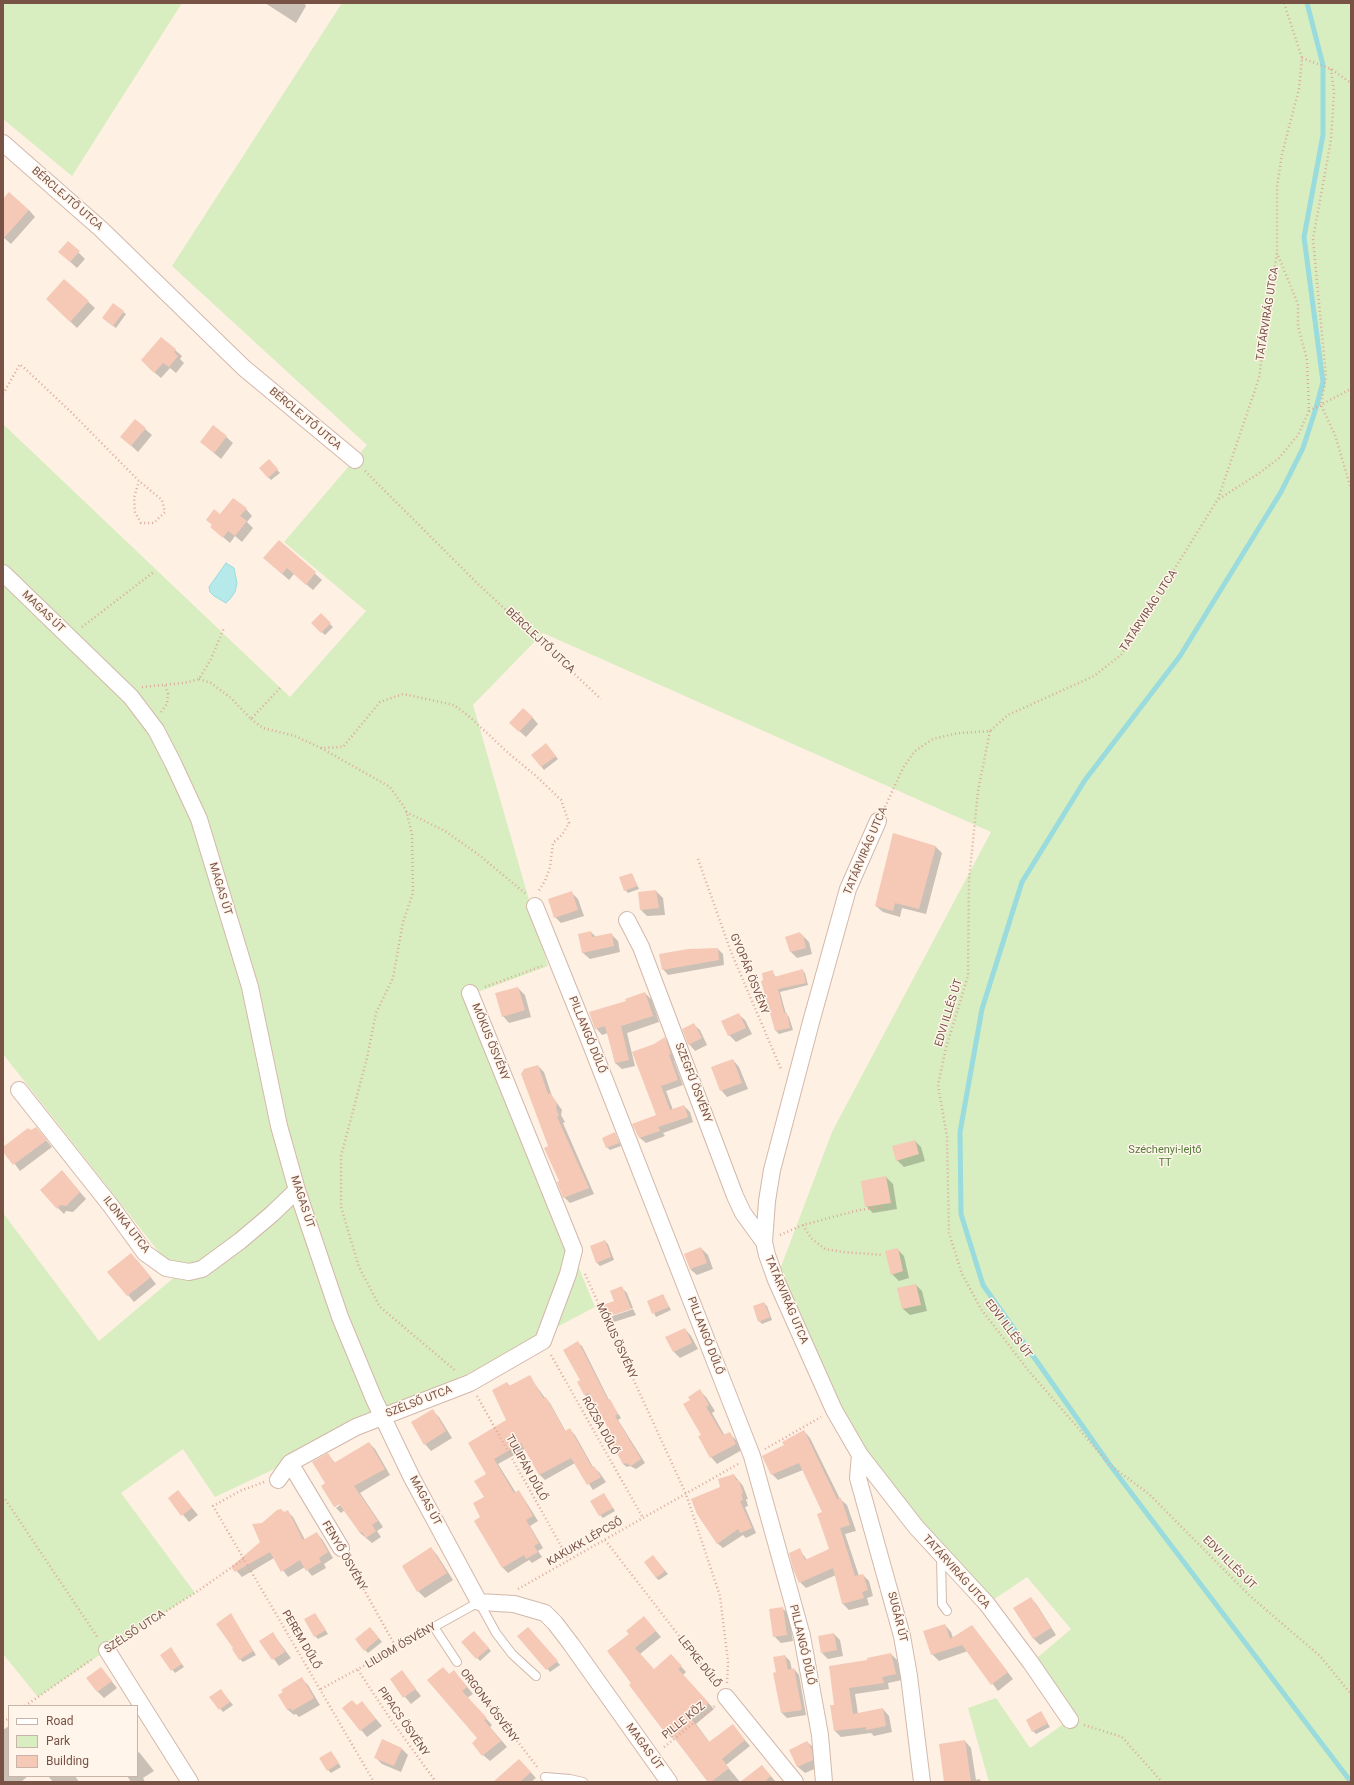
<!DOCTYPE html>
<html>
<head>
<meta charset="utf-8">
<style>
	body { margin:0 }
	#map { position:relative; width:1354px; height:1785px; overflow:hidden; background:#fef0e3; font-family:Roboto,sans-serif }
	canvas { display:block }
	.frame { position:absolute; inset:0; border:4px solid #795246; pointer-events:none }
	.legend { position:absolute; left:8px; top:1705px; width:130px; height:72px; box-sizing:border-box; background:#fff5eb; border:1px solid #c9b4a9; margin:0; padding:5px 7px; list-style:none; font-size:12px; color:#795246 }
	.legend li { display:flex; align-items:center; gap:8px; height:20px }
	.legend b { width:20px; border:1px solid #c9b4a9 }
</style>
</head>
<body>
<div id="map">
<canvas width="1354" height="1785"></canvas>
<div class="frame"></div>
<ul class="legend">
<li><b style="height:5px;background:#fff"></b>Road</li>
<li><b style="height:11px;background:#d8edc0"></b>Park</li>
<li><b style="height:11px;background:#f6c9b7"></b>Building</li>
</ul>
</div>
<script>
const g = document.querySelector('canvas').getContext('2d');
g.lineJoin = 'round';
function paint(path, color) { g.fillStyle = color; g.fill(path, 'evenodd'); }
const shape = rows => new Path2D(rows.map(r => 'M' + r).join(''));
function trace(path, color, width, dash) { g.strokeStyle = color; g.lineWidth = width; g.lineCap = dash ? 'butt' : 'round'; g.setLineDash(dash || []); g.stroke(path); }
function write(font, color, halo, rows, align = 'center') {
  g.font = font + ' Roboto,sans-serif'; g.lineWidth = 3; g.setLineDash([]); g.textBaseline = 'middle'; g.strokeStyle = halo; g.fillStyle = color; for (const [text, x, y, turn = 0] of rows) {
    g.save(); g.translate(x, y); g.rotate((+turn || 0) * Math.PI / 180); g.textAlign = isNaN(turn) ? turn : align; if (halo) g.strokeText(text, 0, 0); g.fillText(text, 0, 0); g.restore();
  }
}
const green = shape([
	[3,3,182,3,72,176,3,119],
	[342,3,1351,3,1351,1782,989,1782,968,1708,996,1698,1030,1748,1069,1720,1031,1663,1071,1629,1027,1577,987,1604,860,1455,776,1280,832,1132,991,832,543,633,473,705,548,966,467,996,595,1307,399,1410,215,1497,183,1449,121,1493,195,1593,107,1650,38,1697,3,1654,3,1213,99,1341,177,1275,3,1054,3,424,290,697,366,611,284,542,367,445,172,266]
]);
const water = shape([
	[226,563,234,568,237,583,235,592,230,599,226,603,214,596,210,592,209,587,226,563]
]);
const shadow = shape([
	[265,3,304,3,306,6,296,23],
	[3,201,29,210,35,217,11,244,3,237],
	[68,242,85,259,77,268,66,258],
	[64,280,95,308,77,328,54,306],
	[123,312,126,314,116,328,106,321],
	[175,350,182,356,180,359,184,363,176,373,170,368,161,378,148,367],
	[214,426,233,443,221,459,201,442],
	[145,429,152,435,138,452,122,437],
	[269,461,280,473,271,480,268,477],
	[246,509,252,516,247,522,253,528,242,542,235,536,230,543,211,527,220,516],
	[279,541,322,580,313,590,294,574,289,580,271,564],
	[321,615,333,627,325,635,312,623],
	[532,717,538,724,526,737,517,729],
	[549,748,558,759,544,770,532,755],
	[935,846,942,853,926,914,902,908,900,917,883,912,876,906],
	[632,874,639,889,628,893,625,890],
	[656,891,663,898,665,915,647,916,641,910,639,893],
	[571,892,578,899,584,916,561,923,555,917],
	[591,932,596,937,611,934,618,941,620,952,590,959,583,953,579,935],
	[800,933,809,942,812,954,797,958,791,952,786,937],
	[718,949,723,954,724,965,668,975,663,969],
	[802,970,805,973,808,985,780,992,786,1014,789,1017,793,1030,779,1034,776,1031,772,971,776,978],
	[518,988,525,995,531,1017,509,1023,503,1016],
	[645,993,652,1000,659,1022,627,1033,635,1066,622,1069,615,1063,608,1033,602,1035,596,1028,628,1002],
	[738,1014,745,1020,752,1034,736,1042,729,1035],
	[693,1024,700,1030,707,1045,695,1051,689,1044],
	[665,1039,670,1044,676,1059,674,1061,683,1085,666,1091,673,1110,684,1106,690,1112,693,1122,663,1133,665,1136,646,1143,640,1138,634,1125,657,1115,654,1045],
	[733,1060,739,1067,748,1089,727,1097,721,1090],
	[538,1066,544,1072,552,1096,562,1110,561,1115,565,1122,563,1123,594,1194,570,1203,564,1197,550,1146],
	[36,1128,52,1147,20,1171,3,1148],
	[615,1133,621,1146,610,1150,607,1147],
	[915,1141,921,1147,925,1161,904,1167,897,1160],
	[62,1171,86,1199,73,1212,66,1211,64,1214,58,1208],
	[886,1177,893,1184,897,1209,873,1213,866,1206],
	[605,1241,608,1244,614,1260,600,1266,597,1263],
	[701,1248,708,1255,713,1269,697,1275,690,1269],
	[897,1249,904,1256,909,1278,899,1281,892,1274],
	[137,1260,156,1284,134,1302,109,1272],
	[916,1285,922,1291,927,1311,910,1315,903,1309,898,1289],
	[622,1288,627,1293,633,1308,610,1315,610,1317,633,1309,636,1315,614,1322,608,1317],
	[663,1295,671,1310,656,1317,648,1301],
	[764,1303,767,1306,772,1320,762,1324,759,1321],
	[685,1329,691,1336,698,1349,680,1358,673,1351],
	[578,1343,582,1346,609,1400,621,1418,618,1420,645,1463,636,1469,630,1466,627,1467,623,1464,611,1432,592,1397,589,1399,585,1395,578,1382,582,1380],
	[529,1376,545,1398,550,1403,566,1432,570,1430,575,1435,593,1467,599,1472,606,1482,593,1490,575,1463,545,1480,540,1475,525,1449,498,1464,516,1493,518,1492,523,1497,538,1521,530,1526,543,1548,538,1551,542,1557,532,1563,529,1560,508,1573,503,1568,475,1521,482,1517,486,1497,487,1474,507,1420,507,1383,511,1387],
	[700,1391,706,1397,715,1411,712,1413,725,1436,729,1433,736,1440,742,1450,717,1464,711,1457,691,1400],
	[432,1410,439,1417,452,1438,431,1451,425,1444],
	[804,1431,810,1438,840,1499,847,1505,856,1531,845,1534,859,1576,863,1575,869,1581,873,1596,867,1598,869,1605,849,1610,843,1604,836,1575,806,1588,800,1582,799,1549,807,1560,830,1549,824,1512,803,1470,778,1480,772,1474,785,1446],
	[369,1443,375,1449,390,1475,360,1493,383,1527,377,1531,381,1537,372,1543,360,1533,345,1510,341,1513,336,1508,344,1502,343,1501,335,1507,322,1486,327,1484,328,1454,335,1463],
	[734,1475,743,1486,748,1499,746,1499,748,1506,745,1507,756,1533,746,1538,743,1535,723,1548,717,1543],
	[178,1491,198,1515,189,1522,169,1498],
	[604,1494,615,1511,603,1518,600,1515],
	[287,1511,293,1517,305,1540,316,1533,322,1539,333,1558,324,1564,326,1568,312,1576,305,1567,288,1577,274,1558,242,1577,233,1567,261,1542,262,1524],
	[431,1548,437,1555,453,1580,425,1598,418,1591],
	[653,1556,668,1574,659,1580,656,1578],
	[1031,1598,1037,1605,1056,1635,1040,1645,1034,1639,1014,1608],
	[782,1608,789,1614,793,1641,781,1643,774,1636],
	[315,1614,328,1634,318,1639,315,1636],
	[233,1618,256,1655,243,1662,240,1659],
	[649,1623,661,1637,640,1654,654,1670,676,1661,686,1672,683,1675,714,1709,696,1724,710,1743,732,1725,750,1746,726,1765,740,1782,708,1782,674,1737,672,1738,667,1733,608,1651],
	[945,1625,951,1632,953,1638,972,1626,1013,1679,998,1691,968,1651,939,1661,932,1654],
	[373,1631,382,1642,368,1653,365,1650],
	[531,1631,560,1665,550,1672,519,1636],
	[273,1634,291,1658,279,1666,261,1641],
	[834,1634,840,1640,843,1656,828,1659,822,1653],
	[477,1635,491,1651,480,1661,463,1642],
	[173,1652,184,1667,175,1673,161,1655],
	[891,1654,897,1660,902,1680,888,1683,889,1689,855,1694,858,1714,883,1709,889,1716,892,1732,874,1736,871,1733,841,1737,835,1731,835,1706,869,1661],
	[785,1656,790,1661,792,1670,794,1669,799,1675,806,1715,787,1718,782,1713,777,1673],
	[101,1668,117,1688,104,1698,97,1691],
	[443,1668,450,1675,460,1678,473,1694,467,1698,492,1725,490,1727,507,1747,490,1761,483,1755,479,1739],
	[402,1672,421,1696,411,1704,391,1680],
	[302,1679,308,1685,320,1705,299,1717,296,1714,294,1715,287,1709,284,1692],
	[223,1693,233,1705,223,1712,211,1697],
	[362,1702,382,1726,367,1737,343,1708,357,1706],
	[1041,1713,1050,1727,1036,1734,1033,1731],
	[9,1726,9,1776,28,1776,21,1782,3,1782,3,1730],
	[965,1741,971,1748,976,1780,979,1779,982,1782,962,1782],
	[807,1742,814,1748,819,1767,805,1773,798,1767,790,1750],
	[402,1749,408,1755,401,1772,382,1764,375,1757],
	[139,1752,154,1771,143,1778,145,1782,131,1782,127,1776,137,1776,137,1754],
	[331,1752,341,1767,331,1773,328,1770],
	[524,1765,536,1778,531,1782,503,1782],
	[762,1766,776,1782,741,1782],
	[48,1776,75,1776,79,1782,53,1782]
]);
const stream = shape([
	[1307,3,1323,65,1323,135,1304,237,1323,382,1316,408,1303,448,1281,492,1180,656,1085,780,1022,882,982,1009,960,1132,961,1214,983,1285,1110,1465,1351,1782]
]);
const building = shape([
	[9,192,29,210,3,239,3,199],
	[68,241,80,251,70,262,58,252],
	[64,279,89,301,70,322,46,299],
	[113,303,124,311,113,326,102,318],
	[161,337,176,349,174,352,178,356,169,367,163,363,154,373,141,360],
	[135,419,146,428,131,446,120,437],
	[213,425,227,436,214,453,200,442],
	[269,459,278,469,268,478,259,468],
	[233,498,247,508,240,516,247,521,235,536,228,531,223,538,210,527,212,525,206,520,214,509,220,514],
	[279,540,316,572,306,585,287,568,282,574,263,558],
	[321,613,331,623,321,633,311,623],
	[523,708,533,717,519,732,509,723],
	[546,743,556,756,541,767,531,755],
	[893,833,936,846,919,909,895,903,893,911,875,906],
	[632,873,637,886,624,891,619,877],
	[656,890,659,908,640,910,638,892],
	[572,891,578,910,554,918,548,899],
	[591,931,592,937,612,933,614,946,582,953,578,934],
	[800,932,801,935,803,935,806,948,790,952,785,937],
	[718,948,719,960,662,970,659,954,688,949],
	[803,969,806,983,778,989,784,1013,787,1013,790,1028,775,1031,761,981,763,980,762,973,773,970,774,977],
	[518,987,525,1010,502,1017,495,993],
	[645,992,653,1016,621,1026,629,1060,615,1063,605,1026,595,1029,589,1012,626,1001,625,999],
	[739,1013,746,1028,728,1036,721,1021],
	[694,1023,702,1038,688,1045,682,1029],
	[665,1037,671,1054,669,1055,678,1080,661,1086,670,1110,684,1105,688,1117,658,1127,660,1131,639,1138,632,1124,656,1115,632,1052,654,1044],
	[733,1059,742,1083,720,1091,711,1067],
	[538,1065,548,1094,550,1093,557,1103,556,1108,559,1116,557,1117,589,1188,563,1198,557,1182,559,1181,544,1148,548,1146,521,1074,524,1069],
	[36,1127,47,1140,13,1165,3,1152,3,1147,28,1128,31,1130],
	[615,1132,619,1143,606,1148,602,1138],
	[915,1140,919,1154,896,1161,892,1146],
	[62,1170,80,1192,66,1206,60,1205,57,1209,40,1190],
	[886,1176,891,1203,865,1207,861,1181],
	[605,1240,611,1257,596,1263,590,1246],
	[701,1247,707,1263,690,1269,684,1254],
	[898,1248,903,1271,891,1275,885,1251],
	[131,1253,151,1277,127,1296,107,1272],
	[916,1284,921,1305,902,1309,897,1288],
	[622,1286,631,1309,608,1317,603,1305,614,1301,610,1291],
	[663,1294,669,1307,652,1314,647,1301],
	[764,1302,770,1317,758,1322,753,1306],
	[685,1328,692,1343,673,1352,665,1337],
	[578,1341,608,1400,610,1399,618,1414,615,1416,641,1459,631,1466,626,1463,623,1464,606,1434,610,1432,589,1393,584,1395,577,1382,580,1380,563,1350],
	[530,1375,543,1398,546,1397,565,1431,570,1428,592,1467,594,1466,601,1477,587,1485,571,1458,539,1475,521,1443,494,1459,514,1493,519,1490,533,1516,526,1520,539,1543,534,1546,538,1552,526,1559,524,1555,502,1568,474,1521,480,1517,473,1503,484,1497,474,1481,486,1474,468,1443,506,1420,492,1390,507,1382,509,1386],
	[700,1389,709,1405,706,1407,723,1435,730,1432,736,1444,710,1458,698,1436,701,1435,683,1404,690,1400,688,1397],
	[433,1409,446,1431,424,1445,411,1422],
	[804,1430,837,1499,841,1498,850,1525,840,1528,855,1576,863,1574,868,1590,862,1592,864,1598,842,1604,833,1568,799,1583,793,1569,789,1553,800,1548,805,1560,829,1549,817,1514,822,1512,799,1463,771,1475,762,1456,784,1445,782,1442],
	[369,1442,385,1469,354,1486,378,1521,372,1525,376,1531,366,1538,362,1532,360,1533,339,1504,334,1507,321,1486,325,1483,312,1462,328,1453,334,1463],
	[734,1474,736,1480,738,1479,743,1493,741,1494,743,1500,740,1501,752,1528,740,1533,738,1529,717,1544,697,1514,691,1499,720,1487,718,1479],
	[178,1490,192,1508,181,1516,168,1498],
	[604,1493,613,1508,599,1516,590,1501],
	[281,1509,284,1512,288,1510,303,1540,317,1532,328,1552,319,1558,321,1562,306,1571,300,1560,281,1572,270,1552,235,1572,231,1567,260,1542,252,1524,262,1523,277,1510],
	[431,1547,447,1573,417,1592,402,1566],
	[653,1555,665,1571,656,1578,644,1562],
	[1031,1597,1051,1628,1033,1639,1013,1608],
	[783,1607,787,1635,773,1637,769,1609],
	[231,1613,253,1651,239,1660,232,1649,233,1648,216,1624],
	[315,1613,326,1630,314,1637,304,1619],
	[644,1616,656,1631,635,1648,654,1669,671,1654,682,1666,678,1669,709,1703,691,1719,709,1742,733,1724,745,1740,722,1759,729,1768,711,1782,708,1782,669,1731,666,1734,653,1717,629,1685,631,1683,607,1651,629,1634,626,1631],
	[945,1624,950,1639,972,1625,1008,1672,991,1685,962,1645,931,1655,923,1631],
	[370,1627,379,1638,364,1651,355,1639],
	[528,1627,558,1661,546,1670,517,1636],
	[474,1631,489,1648,476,1659,461,1642],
	[273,1632,285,1652,272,1660,259,1641],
	[834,1633,837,1650,821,1653,818,1636],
	[171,1647,182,1664,171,1671,160,1655],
	[891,1653,896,1674,882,1677,884,1683,849,1688,853,1714,883,1708,886,1726,866,1730,866,1727,834,1731,830,1705,834,1705,829,1666,867,1660,867,1658],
	[785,1655,788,1670,794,1668,802,1710,781,1713,773,1673,776,1672,773,1657],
	[101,1667,112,1681,97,1692,86,1678],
	[443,1667,449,1674,454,1670,467,1687,462,1691,487,1718,484,1720,501,1741,482,1756,472,1743,477,1738,427,1680],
	[402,1670,416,1689,403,1698,390,1679],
	[302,1677,314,1698,292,1711,290,1708,287,1710,278,1695,283,1692,281,1690],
	[221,1689,230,1702,219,1710,209,1697],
	[352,1700,357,1705,362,1701,376,1719,360,1731,342,1708],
	[1041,1711,1048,1723,1032,1732,1026,1720],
	[382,1739,402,1748,394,1766,374,1758],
	[965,1740,971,1782,944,1782,939,1744],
	[807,1741,812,1750,813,1760,797,1767,789,1750],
	[331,1751,339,1763,327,1771,319,1758],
	[519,1759,531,1772,520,1782,493,1782],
	[762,1765,771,1776,764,1782,740,1782]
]);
const path = shape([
	[1302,58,1331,69,1351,83],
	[1331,69,1334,93,1331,140,1313,239,1326,377,1321,405,1335,435,1351,489],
	[3,394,20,364,71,412,139,481,162,500,165,512,154,523,141,523,135,512,134,498,139,481],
	[1309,411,1351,389],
	[365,471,476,582,601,699],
	[1219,499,1258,474,1279,458,1298,435,1309,411,1307,360,1298,326,1298,304,1277,253],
	[82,627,155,571],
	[199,679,211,683,231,698,251,719,280,688],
	[142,687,184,683,199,679,211,659,224,628],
	[161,712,167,704,168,694,165,685],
	[251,719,263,728,295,736,321,748,343,747,380,702,403,694,454,705,471,718,506,751,536,776,561,800,569,823,562,835,553,843,550,867,545,881,538,892],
	[990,731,978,791,969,880,968,976,946,1048,938,1085,947,1137,949,1233,962,1274,981,1309,1028,1370,1110,1465,1149,1494,1250,1596,1320,1656,1351,1694],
	[321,748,390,787,406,810,412,834,413,893,403,922,393,978,376,1013,367,1058,341,1156,341,1207,359,1267,380,1307,456,1371],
	[885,807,903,768,915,751,933,739,958,733,990,731,1008,715,1094,676,1121,655,1218,499,1259,378,1277,252,1277,187,1282,154,1299,89,1302,58,1284,3],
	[406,812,445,831,479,855,526,894],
	[698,859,731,952,781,1069],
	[485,987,542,966],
	[803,1225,811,1238,825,1249,843,1252,883,1255],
	[780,1235,803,1225,859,1210,881,1207],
	[585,1274,686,1494,720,1596,728,1662,727,1683],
	[551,1355,643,1518],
	[477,1396,569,1560],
	[765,1449,821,1417],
	[264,1482,240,1491,213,1506,374,1782],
	[3,1496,98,1638],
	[605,1540,717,1685],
	[348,1561,397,1649],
	[518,1589,738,1464],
	[119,1641,195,1593,245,1558],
	[358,1670,387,1714,436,1782],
	[463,1671,538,1768],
	[321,1689,424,1633],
	[25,1706,94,1658],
	[3,1722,9,1718],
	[1084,1725,1122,1737,1162,1782],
	[664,1747,715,1706]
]);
const lane = shape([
	[941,1557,942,1604,947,1611],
	[457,1662,434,1627,479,1602,496,1633,512,1654,536,1676],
	[545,1777,570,1779,583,1782]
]);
const street = shape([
	[3,143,101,229,244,368,355,460],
	[3,573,131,697,156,730,173,763,199,819,250,987,279,1126,297,1190,340,1317,374,1399,412,1478,479,1602,514,1604,545,1613,555,1623,571,1644,669,1782],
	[878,821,848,889,811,1022,772,1170,767,1201,764,1242,767,1255,776,1280,834,1410,860,1455,916,1527,987,1604,1031,1663,1070,1720],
	[535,906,588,1037,752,1456,802,1636,820,1735,824,1782],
	[627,920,641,947,735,1196,743,1213,764,1242],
	[19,1090,111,1206,145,1253,166,1268,189,1272,202,1269,240,1241,272,1214,297,1190],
	[860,1455,858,1478,902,1636,909,1676,922,1782],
	[290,1463,341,1548],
	[278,1480,290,1463,356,1427,470,1383,543,1341,568,1274,574,1250,470,993],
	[107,1650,190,1782],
	[726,1697,795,1782]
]);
const streetNames = [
	["BÉRCLEJTŐ UTCA",67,199,41],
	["TATÁRVIRÁG UTCA",1268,314,-81],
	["BÉRCLEJTŐ UTCA",305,419,40],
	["TATÁRVIRÁG UTCA",1149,611,-57],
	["MAGAS ÚT",43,612,44],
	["BÉRCLEJTŐ UTCA",540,641,43],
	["TATÁRVIRÁG UTCA",866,851,-67],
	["MAGAS ÚT",220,889,73],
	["GYOPÁR ÖSVÉNY",749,974,68],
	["EDVI ILLÉS ÚT",949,1013,-73],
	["PILLANGÓ DŰLŐ",587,1035,68],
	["MÓKUS ÖSVÉNY",490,1042,68],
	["SZEGFŰ ÖSVÉNY",693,1083,69],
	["MAGAS ÚT",302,1202,72],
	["ILONKA UTCA",126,1225,52],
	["TATÁRVIRÁG UTCA",786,1300,67],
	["EDVI ILLÉS ÚT",1008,1329,53],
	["PILLANGÓ DŰLŐ",705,1336,69],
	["MÓKUS ÖSVÉNY",616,1341,65],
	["SZÉLSŐ UTCA",419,1402,-21],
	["RÓZSA DŰLŐ",600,1426,61],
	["TULIPÁN DŰLŐ",526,1468,61],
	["MAGAS ÚT",425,1501,62],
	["KAKUKK LÉPCSŐ",585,1542,-30],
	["FENYŐ ÖSVÉNY",344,1556,60],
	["EDVI ILLÉS ÚT",1229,1563,45],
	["TATÁRVIRÁG UTCA",956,1572,48],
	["SUGÁR ÚT",897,1617,76],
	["SZÉLSŐ UTCA",135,1632,-33],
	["PEREM DŰLŐ",301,1640,60],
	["PILLANGÓ DŰLŐ",802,1645,77],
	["LILIOM ÖSVÉNY",401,1646,-30],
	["LEPKE DŰLŐ",699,1662,52],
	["ORGONA ÖSVÉNY",489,1706,53],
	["PILLE KÖZ",684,1721,-39],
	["PIPACS ÖSVÉNY",403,1722,55],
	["MAGAS ÚT",644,1747,54]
];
const parkNames = [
	["Széchenyi-lejtő",1165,1150],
	["TT",1165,1163]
];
paint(green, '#d8edc0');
paint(water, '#b5e9ea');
trace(water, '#9adbdd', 1);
paint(shadow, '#0003');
trace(stream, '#9adbdd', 5);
paint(building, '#f6c9b7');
trace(lane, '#d3b8aa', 10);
trace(street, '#d3b8aa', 18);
trace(path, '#dcab9a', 2.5, [1, 3]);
trace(lane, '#fff', 8);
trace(street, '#fff', 16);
write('11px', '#795246', '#fff5eb', streetNames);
write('11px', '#557a3a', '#fff5eb', parkNames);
</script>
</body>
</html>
